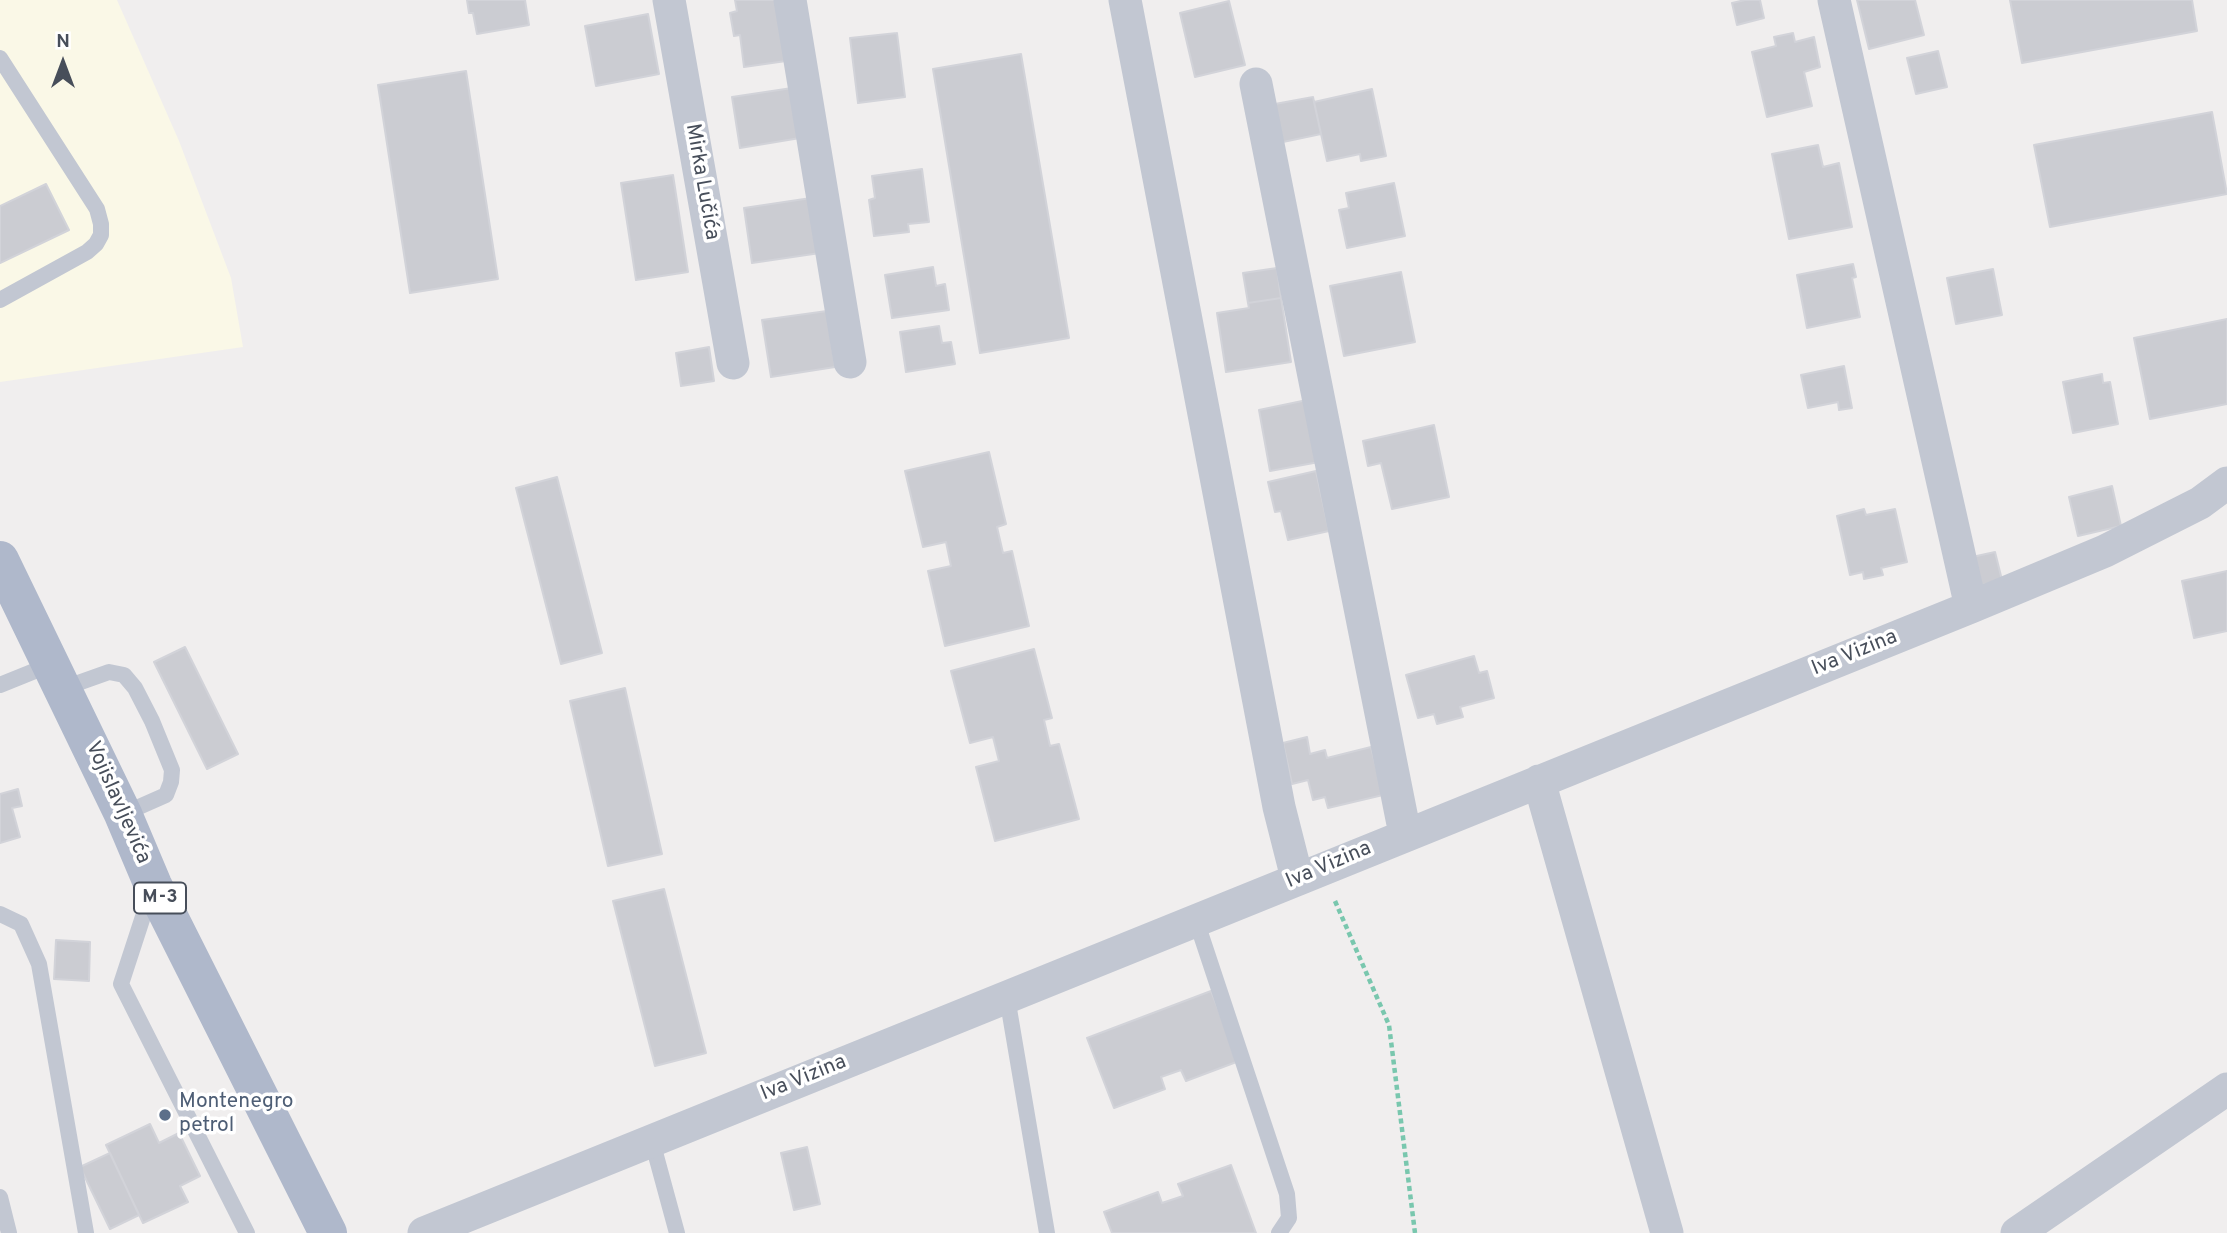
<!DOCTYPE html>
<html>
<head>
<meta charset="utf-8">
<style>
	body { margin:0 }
	#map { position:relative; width:2227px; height:1233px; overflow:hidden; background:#f0eeee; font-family:Overpass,sans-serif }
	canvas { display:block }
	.north { position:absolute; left:28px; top:28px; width:70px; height:70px; -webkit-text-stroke:5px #fff; paint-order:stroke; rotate:0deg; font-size:19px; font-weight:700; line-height:28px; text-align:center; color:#474e5a }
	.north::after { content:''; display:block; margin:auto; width:24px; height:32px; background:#474e5a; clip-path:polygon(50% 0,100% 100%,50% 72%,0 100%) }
</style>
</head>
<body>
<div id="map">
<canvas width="2227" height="1233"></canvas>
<div class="north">N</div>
</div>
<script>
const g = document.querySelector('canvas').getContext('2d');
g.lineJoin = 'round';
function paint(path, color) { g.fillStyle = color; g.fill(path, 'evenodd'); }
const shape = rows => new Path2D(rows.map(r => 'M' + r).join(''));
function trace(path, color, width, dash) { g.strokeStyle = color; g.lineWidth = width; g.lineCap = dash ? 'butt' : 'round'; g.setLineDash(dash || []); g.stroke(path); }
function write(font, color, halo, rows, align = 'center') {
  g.font = font + ' Overpass,sans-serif'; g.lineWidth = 7; g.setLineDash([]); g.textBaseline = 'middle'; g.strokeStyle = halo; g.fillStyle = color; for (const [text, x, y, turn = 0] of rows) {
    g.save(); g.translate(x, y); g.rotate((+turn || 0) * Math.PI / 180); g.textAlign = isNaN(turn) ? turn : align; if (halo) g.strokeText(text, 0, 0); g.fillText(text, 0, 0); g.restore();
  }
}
const commercial = shape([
	[0,0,117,0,179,141,231,278,243,347,0,382]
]);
const building = shape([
	[467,0,525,0,529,25,477,34,473,13,469,13,467,0],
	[735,0,778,0,786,61,744,67,740,35,734,36,730,13,737,11,735,0],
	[1745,0,1760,0,1764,18,1737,25,1732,3,1745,0],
	[1857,0,1915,0,1924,35,1869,49,1857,0],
	[2010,0,2192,0,2197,31,2022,63,2010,0],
	[1229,1,1245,65,1195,77,1180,13,1229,1],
	[648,14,659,74,596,86,585,26,648,14],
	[897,33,905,97,858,103,850,38,897,33],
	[1793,33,1795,42,1814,37,1820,67,1804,72,1812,106,1767,117,1752,52,1776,46,1774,37,1793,33],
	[1938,51,1947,87,1916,94,1907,58,1938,51],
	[1021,54,1069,338,980,353,933,69,1021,54],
	[466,71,498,279,410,293,378,85,466,71],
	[792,88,800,138,740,148,732,97,792,88],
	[1372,89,1386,156,1361,161,1360,154,1327,161,1314,102,1372,89],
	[1313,97,1321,134,1283,142,1275,104,1313,97],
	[2212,112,2227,194,2050,227,2034,145,2212,112],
	[1818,145,1823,167,1839,163,1852,227,1789,239,1772,154,1818,145],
	[922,169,929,222,908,224,909,232,874,236,869,200,875,198,872,176,922,169],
	[673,175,688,272,636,280,621,183,673,175],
	[1394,183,1405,236,1347,248,1339,210,1349,208,1346,193,1394,183],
	[46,184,69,230,0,263,0,206,46,184],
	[811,198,820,253,752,263,744,208,811,198],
	[1853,264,1856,277,1852,278,1860,317,1807,328,1797,275,1853,264],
	[933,267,936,286,945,284,949,310,892,318,885,275,933,267],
	[1277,268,1281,298,1248,303,1243,273,1277,268],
	[1993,269,2002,315,1956,324,1947,278,1993,269],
	[1401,272,1415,342,1344,356,1330,286,1401,272],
	[1281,298,1291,362,1226,372,1217,313,1249,308,1248,303,1281,298],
	[827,311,835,367,771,377,762,320,827,311],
	[2227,319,2227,404,2150,419,2134,338,2227,319],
	[939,326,942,343,951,342,955,364,906,372,900,332,939,326],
	[709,347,714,381,681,386,676,353,709,347],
	[1844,366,1852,408,1839,410,1838,402,1808,408,1801,375,1844,366],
	[2102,374,2103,383,2110,382,2118,424,2073,433,2063,382,2102,374],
	[1307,400,1319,462,1270,471,1259,410,1307,400],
	[1434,425,1449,497,1392,509,1381,463,1368,466,1363,441,1434,425],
	[989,452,1006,524,997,527,1003,553,1012,551,1029,626,945,646,928,571,951,566,946,542,923,547,905,471,989,452],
	[1316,471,1329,531,1288,540,1281,511,1275,512,1268,482,1316,471],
	[557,477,602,653,561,664,516,488,557,477],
	[2112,486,2121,526,2078,536,2069,497,2112,486],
	[1864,509,1866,515,1895,509,1907,562,1881,568,1883,575,1864,579,1863,572,1850,575,1837,516,1864,509],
	[1995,552,2002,580,1979,586,1972,557,1995,552],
	[2227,571,2227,631,2194,638,2182,581,2227,571],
	[185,647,238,754,207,769,154,662,185,647],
	[1034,649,1052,718,1044,720,1050,746,1059,744,1079,819,995,841,976,767,999,761,993,737,970,743,951,671,1034,649],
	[1474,656,1479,673,1487,671,1494,698,1460,707,1463,717,1437,724,1434,714,1418,718,1406,675,1474,656],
	[625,688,662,854,608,866,570,701,625,688],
	[1307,737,1310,754,1325,750,1327,758,1371,747,1383,795,1328,808,1325,797,1313,800,1308,780,1292,784,1283,743,1307,737],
	[18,789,22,806,12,808,20,837,0,843,0,794,18,789],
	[664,889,706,1053,655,1066,613,901,664,889],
	[56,940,90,942,89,981,54,979,56,940],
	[1211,991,1239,1061,1186,1081,1181,1070,1161,1077,1165,1089,1114,1108,1087,1038,1211,991],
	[150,1124,159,1143,179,1133,200,1176,180,1186,188,1202,143,1223,106,1145,150,1124],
	[807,1147,820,1204,794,1210,781,1153,807,1147],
	[110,1153,139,1215,110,1229,80,1167,110,1153],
	[1231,1165,1256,1233,1112,1233,1104,1212,1158,1192,1162,1203,1183,1196,1178,1184,1231,1165]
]);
const path = shape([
	[1335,901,1389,1025,1415,1233]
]);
const service = shape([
	[0,58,97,209,101,224,101,235,96,244,87,252,0,300],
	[0,685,52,664],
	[64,688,109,672,124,675,135,688,152,721,172,770,171,782,166,795,123,814],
	[151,892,121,984,247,1233],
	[0,914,21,924,39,964,86,1233],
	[1196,920,1287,1194,1289,1218,1279,1233],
	[1007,997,1047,1233],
	[652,1141,677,1233],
	[0,1197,9,1233]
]);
const minor = shape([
	[669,0,733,363],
	[790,0,850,362],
	[1125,0,1279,807,1297,878],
	[1834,0,1971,607],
	[1256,84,1405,834],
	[1539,781,1667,1233],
	[424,1233,1971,607,2105,551,2200,503,2227,483],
	[2017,1233,2227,1089]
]);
const primary = shape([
	[0,560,123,814,153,885,328,1233]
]);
const markers = [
	[165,1115,7,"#5c6f8a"]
];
const shields = [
	[160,898,52]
];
const shieldNames = [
	["M-3",160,898]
];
const streetNames = [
	["Mirka Lučića",701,182,80],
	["Iva Vizina",1855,654,-22],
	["Vojislavljevića",117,803,66],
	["Iva Vizina",1329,866,-23],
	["Iva Vizina",804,1079,-22]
];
const serviceNames = [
	["Montenegro",179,1103],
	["petrol",179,1127]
];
paint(commercial, '#faf8e7');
paint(building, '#cbccd2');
trace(building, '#d2d3d9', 2);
trace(path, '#79c7ae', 4.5, [5, 3.5]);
trace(service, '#c2c7d2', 16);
trace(minor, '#c2c7d2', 33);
trace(primary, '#afb8cb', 38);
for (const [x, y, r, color] of markers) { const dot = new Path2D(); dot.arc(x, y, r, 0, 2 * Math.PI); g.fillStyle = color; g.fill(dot); trace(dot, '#fff', 2.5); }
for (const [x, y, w] of shields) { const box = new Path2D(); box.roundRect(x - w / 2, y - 15.5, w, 31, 5); g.fillStyle = '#fff'; g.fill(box); trace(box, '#474e5a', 2); }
write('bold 19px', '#474e5a', null, shieldNames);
write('21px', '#474e5a', '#fff', streetNames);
write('21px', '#4e5e75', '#fff', serviceNames, 'left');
</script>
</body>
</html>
